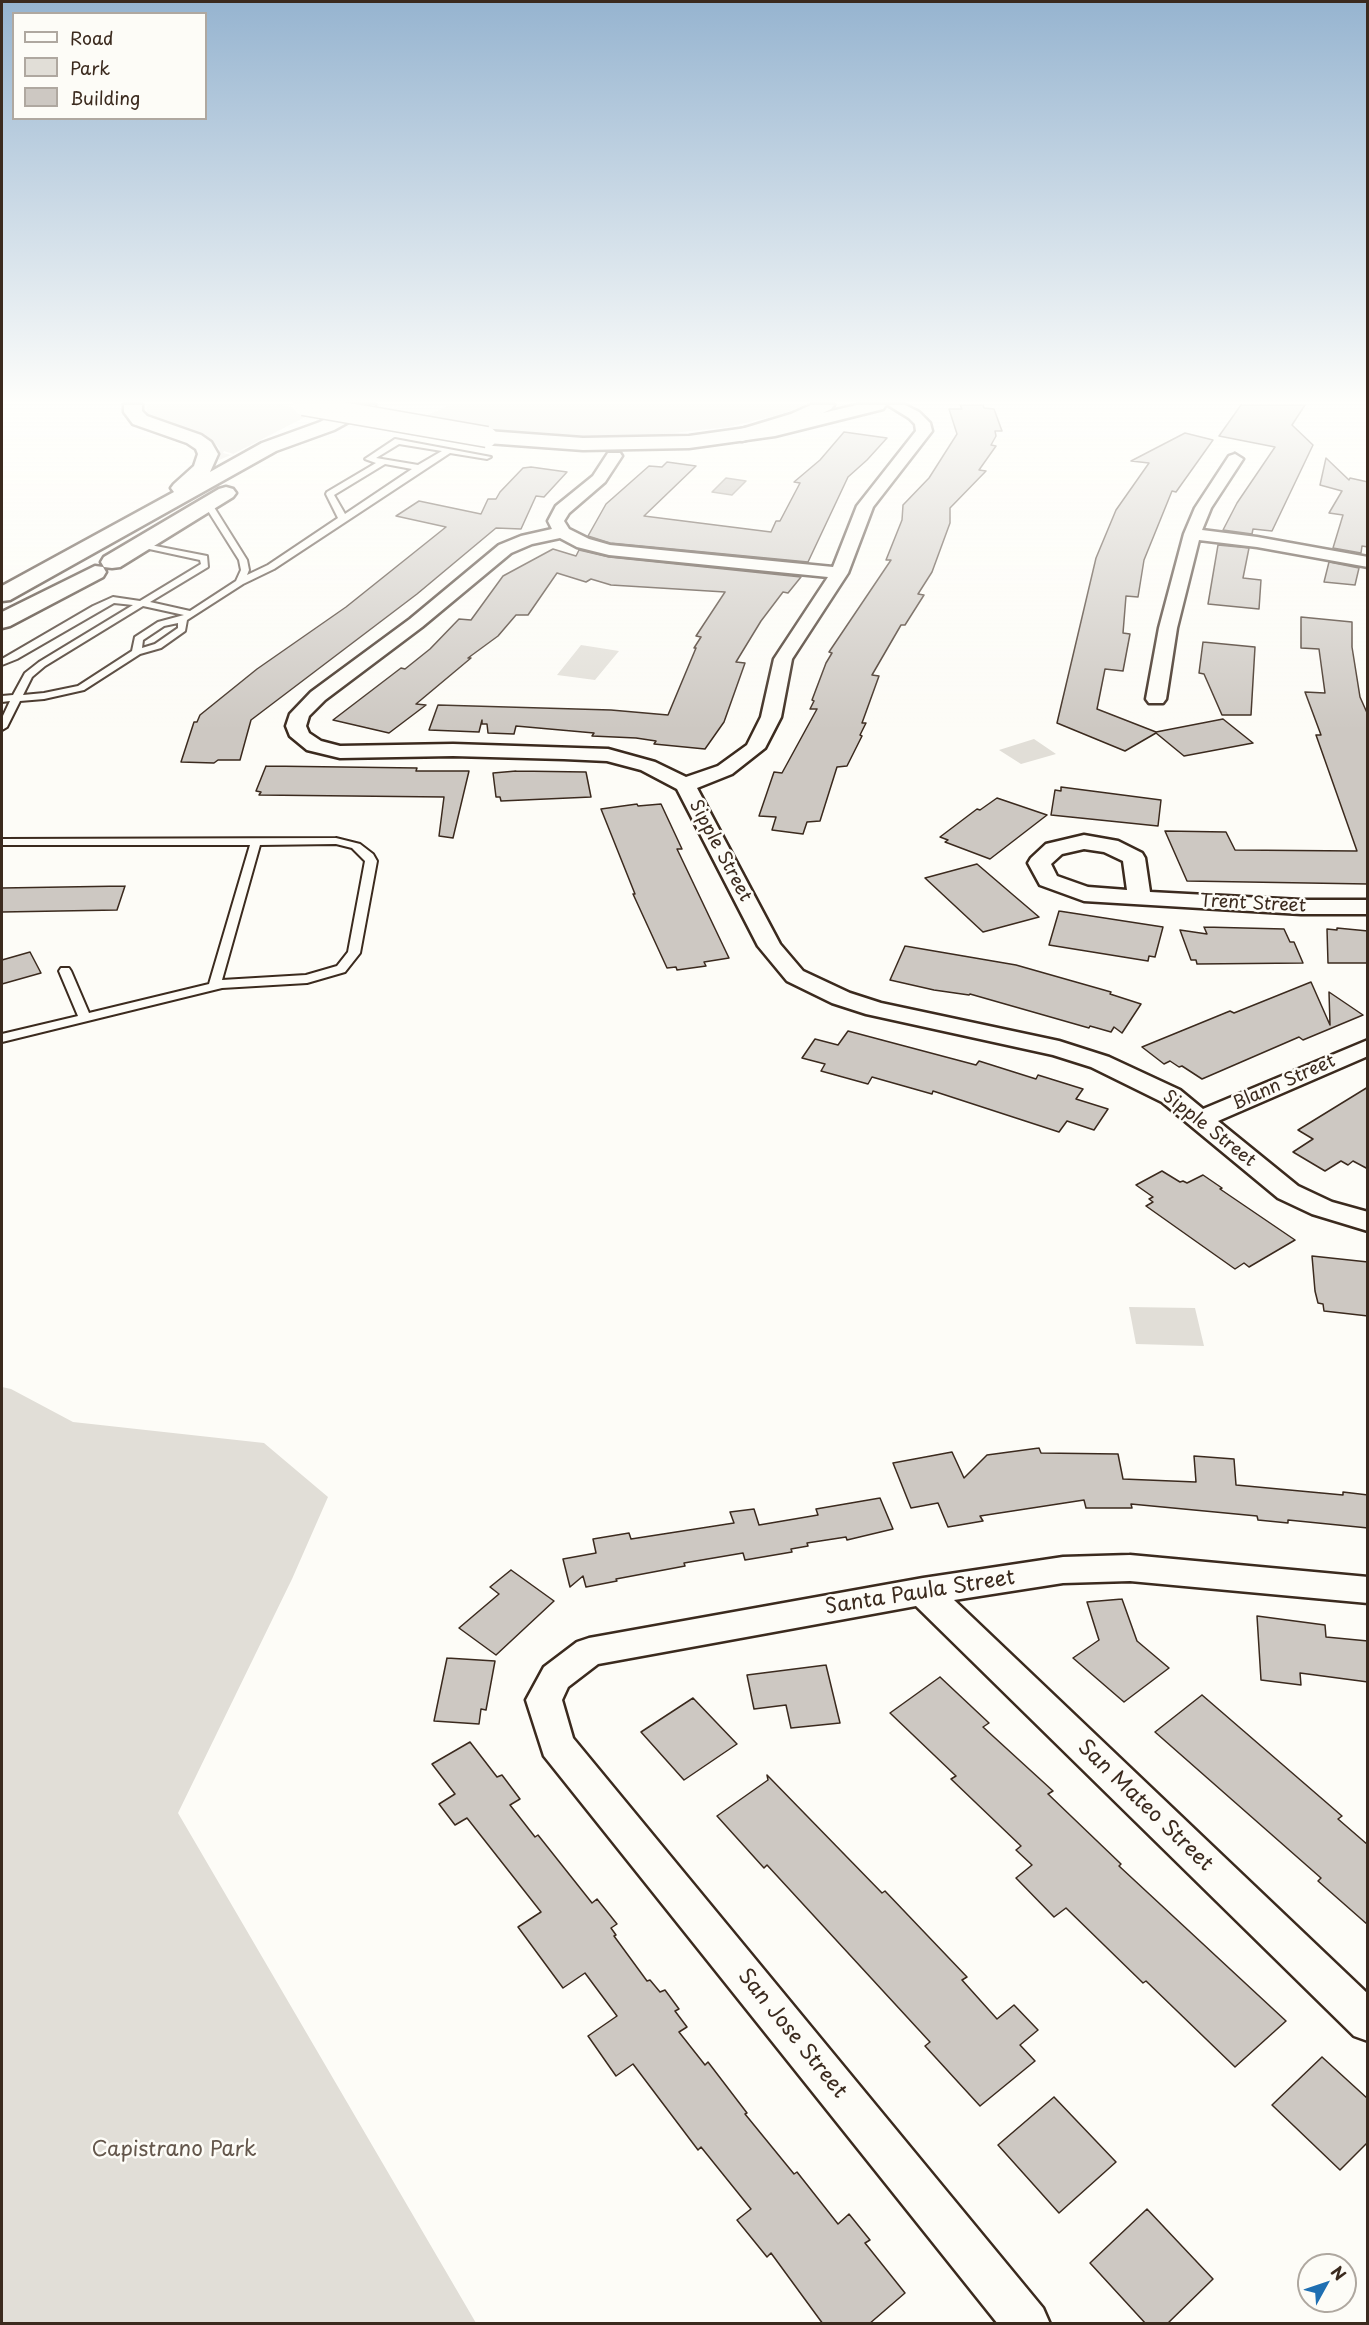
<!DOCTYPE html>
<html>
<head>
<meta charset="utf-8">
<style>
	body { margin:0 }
	#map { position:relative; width:1369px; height:2325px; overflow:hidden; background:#fdfcf7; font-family:"Playpen Sans",sans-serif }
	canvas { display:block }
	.frame { position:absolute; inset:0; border:3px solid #3b2a1e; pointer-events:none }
	.legend { position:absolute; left:12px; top:12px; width:195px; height:108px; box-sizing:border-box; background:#fdfcf7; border:2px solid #afa8a0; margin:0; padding:8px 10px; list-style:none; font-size:18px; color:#3b2a1e }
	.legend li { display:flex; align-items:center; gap:12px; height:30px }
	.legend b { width:30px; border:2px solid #afa8a0 }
	.north { position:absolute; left:1297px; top:2253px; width:60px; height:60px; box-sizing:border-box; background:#fdfcf7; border:2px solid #afa8a0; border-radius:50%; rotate:50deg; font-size:16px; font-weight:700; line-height:24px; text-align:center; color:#3b2a1e }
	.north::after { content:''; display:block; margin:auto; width:21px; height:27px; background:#1f6fb2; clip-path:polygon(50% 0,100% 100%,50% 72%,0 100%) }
</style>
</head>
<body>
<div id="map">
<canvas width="1369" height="2325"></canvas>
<div class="frame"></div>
<ul class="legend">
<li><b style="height:8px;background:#fdfcf7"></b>Road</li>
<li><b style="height:16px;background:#e1ded7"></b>Park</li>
<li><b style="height:16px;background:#cdc8c2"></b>Building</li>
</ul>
<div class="north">N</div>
</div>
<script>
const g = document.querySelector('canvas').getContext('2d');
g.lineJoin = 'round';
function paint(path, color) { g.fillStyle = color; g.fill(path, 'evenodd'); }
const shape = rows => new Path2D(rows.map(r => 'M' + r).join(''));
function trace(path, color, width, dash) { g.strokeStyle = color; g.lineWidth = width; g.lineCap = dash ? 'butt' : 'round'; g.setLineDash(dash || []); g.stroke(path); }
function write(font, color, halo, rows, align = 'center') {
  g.font = font + ' "Playpen Sans",sans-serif'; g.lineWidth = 5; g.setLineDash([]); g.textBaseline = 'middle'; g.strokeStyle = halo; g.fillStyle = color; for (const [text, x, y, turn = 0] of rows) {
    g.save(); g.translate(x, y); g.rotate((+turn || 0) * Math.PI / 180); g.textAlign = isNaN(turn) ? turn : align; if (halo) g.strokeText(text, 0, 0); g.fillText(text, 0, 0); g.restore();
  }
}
const green = shape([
	[147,405,279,405,317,411,233,454,224,451,223,453,231,455,219,460,217,453,220,449,216,445,202,435,155,419,157,417,147,414],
	[451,405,805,405,782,414,728,427,635,437,569,437,497,431,420,418],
	[581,645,619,651,595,680,557,675],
	[1034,739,1056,754,1021,764,999,750],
	[1129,1307,1195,1308,1204,1346,1136,1344],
	[2,1387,11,1389,73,1422,264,1443,328,1497,292,1579,178,1813,476,2323,2,2323]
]);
const water = shape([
	[726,478,746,481,732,495,712,492,726,478]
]);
const building = shape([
	[960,405,983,405,984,408,994,409,1002,431,995,431,996,436,991,445,996,446,979,470,986,471,950,508,950,523,932,572,918,594,924,595,905,625,901,625,872,675,879,676,862,723,866,723,860,735,862,736,847,766,837,767,820,821,807,822,803,834,772,830,776,817,759,816,774,772,782,773,817,709,810,709,814,701,812,700,826,663,832,653,829,652,891,560,886,560,902,520,903,505,929,478,957,434,949,409,962,409,960,405],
	[1241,405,1305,405,1292,425,1313,445,1272,531,1253,529,1252,534,1223,530,1237,503,1275,447,1219,436,1241,405],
	[844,432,887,438,867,460,848,477,808,562,610,543,588,536,606,504,649,466,662,467,667,462,696,466,644,516,771,532,776,521,780,521,800,483,794,482,820,460,844,432],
	[1185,433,1213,440,1176,492,1172,491,1144,560,1138,597,1126,596,1123,633,1130,634,1123,671,1105,669,1097,709,1156,732,1223,719,1253,743,1184,756,1156,733,1125,751,1057,723,1096,558,1116,510,1149,463,1131,461,1185,433],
	[1326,458,1349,480,1350,478,1368,482,1368,547,1362,546,1361,553,1333,548,1343,515,1329,513,1342,491,1320,485,1326,458],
	[531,467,567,472,544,497,536,496,521,529,496,528,417,594,251,720,240,760,218,760,214,763,181,762,194,722,197,722,200,715,257,669,346,607,446,527,396,516,419,501,481,514,488,499,496,499,500,492,523,468,531,467],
	[1218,545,1249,548,1243,578,1261,580,1259,609,1208,604,1218,545],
	[553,549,576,556,579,550,609,557,801,577,788,593,783,592,761,621,736,662,745,663,724,722,705,749,654,744,656,741,636,738,592,736,594,733,516,726,514,734,488,733,487,724,482,724,482,720,479,732,429,730,438,705,611,710,668,715,696,648,694,648,701,637,696,636,725,592,611,585,591,579,586,582,557,573,528,615,516,615,498,636,468,658,471,658,416,704,426,705,389,733,333,720,401,668,405,669,430,649,459,619,471,620,503,576,553,549],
	[1329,562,1359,568,1355,585,1324,582,1329,562],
	[1301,617,1352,622,1352,647,1360,697,1368,715,1368,884,1187,881,1165,831,1226,832,1235,850,1357,851,1316,735,1321,735,1305,692,1325,693,1319,649,1301,648,1301,617],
	[1203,642,1255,647,1251,715,1222,715,1204,674,1199,673,1203,642],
	[266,766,417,768,416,771,469,771,453,838,439,836,444,797,259,795,261,792,256,791,266,766],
	[516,771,586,772,591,797,501,801,500,797,496,797,493,773,516,771],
	[1061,787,1161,800,1158,826,1051,815,1055,790,1061,791,1061,787],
	[997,798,1047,815,990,859,945,842,948,840,940,837,977,809,980,810,997,798],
	[637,804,638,806,661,804,682,849,677,849,729,958,704,962,706,966,677,970,676,967,667,968,633,894,635,894,601,809,637,804],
	[977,864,1012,894,1039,917,983,932,925,878,977,864],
	[125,886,117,910,2,912,2,888,125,886],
	[1059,911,1163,927,1155,957,1149,956,1148,961,1049,945,1059,911],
	[1204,927,1284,929,1290,942,1294,942,1303,963,1197,964,1196,960,1191,960,1180,930,1207,934,1204,927],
	[1337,928,1368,931,1368,963,1328,963,1327,929,1337,930,1337,928],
	[905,946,1016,965,1111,992,1110,994,1141,1004,1122,1033,1114,1027,1111,1032,1090,1026,1089,1028,970,994,969,995,934,990,890,980,905,946],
	[30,952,41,973,2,984,2,960,30,952],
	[1311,982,1330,1025,1329,992,1363,1015,1303,1040,1299,1037,1202,1079,1182,1066,1179,1067,1170,1061,1164,1064,1142,1047,1230,1011,1234,1013,1311,982],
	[848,1031,976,1065,979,1061,1036,1079,1038,1075,1083,1089,1076,1099,1108,1109,1094,1130,1067,1121,1059,1132,933,1091,932,1094,872,1077,868,1084,821,1071,825,1064,802,1058,815,1039,838,1045,848,1031],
	[1368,1087,1368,1169,1353,1161,1348,1165,1341,1161,1325,1171,1293,1152,1313,1139,1298,1130,1368,1087],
	[1162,1171,1180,1182,1183,1181,1187,1183,1203,1175,1222,1188,1220,1189,1295,1240,1249,1267,1244,1263,1235,1269,1146,1206,1153,1202,1149,1199,1153,1197,1136,1185,1162,1171],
	[1312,1256,1368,1262,1368,1316,1324,1311,1323,1304,1318,1303,1315,1291,1312,1256],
	[1039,1448,1041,1453,1118,1454,1123,1479,1196,1482,1194,1456,1234,1459,1236,1485,1343,1495,1343,1492,1368,1495,1368,1528,1288,1520,1288,1523,1258,1520,1257,1516,1131,1504,1132,1508,1086,1508,1084,1500,980,1516,983,1521,948,1527,938,1503,911,1508,893,1463,952,1452,964,1478,987,1455,1039,1448],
	[880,1498,893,1529,847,1540,846,1537,807,1543,808,1546,791,1549,792,1552,745,1560,743,1553,684,1563,685,1566,616,1579,617,1581,586,1587,583,1576,570,1587,563,1559,596,1553,593,1539,629,1533,631,1539,734,1523,730,1512,754,1509,759,1525,818,1515,816,1509,880,1498],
	[511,1570,554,1601,496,1655,459,1628,499,1594,490,1587,511,1570],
	[1122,1599,1137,1641,1169,1668,1124,1702,1073,1658,1099,1640,1087,1602,1122,1599],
	[1257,1616,1325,1625,1326,1637,1368,1641,1368,1682,1300,1673,1301,1685,1261,1680,1257,1616],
	[447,1658,495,1661,486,1710,481,1709,479,1724,434,1721,447,1658],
	[826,1665,840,1723,791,1728,786,1705,754,1709,747,1675,826,1665],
	[940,1677,989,1723,983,1727,1053,1791,1048,1794,1121,1864,1119,1866,1286,2021,1235,2067,1146,1981,1143,1983,1066,1908,1054,1917,1016,1878,1032,1865,1016,1850,1021,1846,951,1779,956,1776,890,1713,940,1677],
	[1202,1695,1342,1816,1338,1819,1368,1845,1368,1925,1318,1881,1321,1878,1155,1732,1202,1695],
	[693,1698,737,1744,684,1780,641,1732,693,1698],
	[470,1742,497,1777,502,1775,520,1799,510,1805,535,1837,538,1835,592,1903,597,1899,617,1924,611,1928,616,1935,614,1936,647,1981,650,1980,660,1992,665,1990,679,2009,675,2011,687,2027,679,2032,705,2065,708,2062,747,2113,745,2114,794,2174,797,2172,838,2224,849,2214,870,2240,865,2243,905,2293,869,2324,823,2324,771,2253,767,2257,737,2220,751,2209,701,2147,698,2150,633,2064,616,2076,588,2036,617,2016,585,1973,563,1988,518,1927,541,1912,467,1818,455,1825,439,1804,455,1794,432,1764,470,1742],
	[767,1775,882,1893,885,1891,967,1977,962,1980,997,2019,1014,2005,1038,2030,1020,2045,1035,2061,980,2106,925,2046,930,2042,767,1865,764,1868,717,1816,768,1780,767,1775],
	[1322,2057,1368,2099,1368,2142,1340,2170,1272,2105,1322,2057],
	[1054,2097,1116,2162,1059,2213,998,2145,1054,2097],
	[1147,2209,1213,2279,1167,2324,1146,2324,1090,2263,1147,2209]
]);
const service = shape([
	[395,439,491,457,487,459,450,453,274,569,243,584,187,620,185,631,161,648,140,654,84,690,44,699,20,701,7,727,2,730,2,718,10,701,2,702,2,696,13,695,25,673,39,662,133,605,114,603,17,659,2,665,2,659,93,606,113,597,140,601,201,564,200,560,140,547,140,543,207,556,208,567,150,602,190,611,236,581,241,570,239,560,205,506,206,504,212,504,247,560,249,570,247,575,268,565,338,518,326,494,327,492,376,463,365,459,395,439],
	[399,444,442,451,418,465,376,458,399,444],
	[385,464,412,469,345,514,334,495,385,464],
	[143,606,184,615,158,622,135,637,132,651,78,686,44,693,23,695,32,677,45,666,143,606],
	[178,623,178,628,155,644,142,648,143,640,164,626,178,623],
	[336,838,360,844,373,854,377,861,360,953,345,972,307,983,222,988,2,1042,2,1034,78,1016,59,971,61,968,69,968,71,971,89,1013,209,984,250,845,2,845,2,839,336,838],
	[336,844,352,848,365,861,348,952,337,966,306,975,222,980,260,845,336,844]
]);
const minor = shape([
	[888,405,905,405,919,412,930,423,932,431,873,507,848,573,792,659,781,717,765,748,732,774,697,788,780,944,803,971,850,993,881,1003,1059,1041,1109,1057,1180,1090,1203,1109,1368,1040,1368,1056,1218,1121,1298,1186,1332,1202,1368,1212,1368,1231,1312,1214,1278,1198,1162,1102,1091,1067,1053,1055,866,1014,832,1003,787,981,758,946,677,789,641,770,607,761,564,759,453,756,340,758,307,750,290,736,286,726,290,714,311,692,410,619,499,545,521,536,552,529,548,521,556,506,593,476,608,453,620,453,622,456,605,482,569,513,564,521,569,529,589,539,610,545,833,567,857,506,916,431,915,424,909,418,888,405],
	[560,538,577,547,609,555,828,577,774,659,761,717,747,745,718,766,686,777,655,762,608,749,453,744,340,746,321,741,309,733,306,726,309,716,325,700,422,627,511,553,532,544,560,538],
	[1235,454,1243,459,1211,508,1202,530,1257,537,1368,557,1368,567,1257,547,1199,540,1177,628,1166,699,1163,703,1149,703,1146,699,1159,628,1184,534,1195,508,1229,456,1235,454],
	[1084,835,1118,841,1142,853,1145,858,1150,892,1301,900,1368,900,1368,914,1301,914,1084,901,1040,885,1028,863,1031,858,1046,844,1084,835],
	[1084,849,1104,852,1123,861,1127,890,1088,887,1057,876,1051,864,1062,854,1084,849],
	[1130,1555,1368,1577,1368,1603,1130,1581,1063,1583,954,1600,1368,1994,1368,2041,1354,2036,916,1606,598,1664,568,1687,562,1700,573,1738,1043,2308,1050,2324,998,2324,544,1756,526,1700,544,1667,577,1642,589,1638,923,1578,1063,1557,1130,1555]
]);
const secondary = shape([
	[857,405,886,405,883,409,775,436,689,448,583,450,487,443,480,441,478,437,480,433,487,431,583,438,689,436,775,424,857,405]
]);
const primary = shape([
	[124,405,142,405,142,411,147,416,201,435,211,442,218,454,210,472,262,443,320,422,353,405,375,405,372,409,334,430,276,451,10,600,2,601,2,586,174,492,171,488,174,484,194,466,198,454,196,449,187,443,133,424,124,412,124,405],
	[811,405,834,405,831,409,805,422,749,439,742,441,735,439,733,435,735,431,791,414,811,405],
	[226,487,233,489,236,493,233,497,120,567,112,568,104,567,101,562,104,557,219,489,226,487],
	[95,566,103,567,106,572,103,577,10,626,2,628,2,612,95,566]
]);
const secondaryBridge = shape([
	[303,405,487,437]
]);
const streetNames = [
	["Sipple Street",720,851,62],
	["Trent Street",1253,904,3],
	["Blann Street",1284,1083,-24],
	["Sipple Street",1209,1129,38]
];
const nearStreetnames = [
	["Santa Paula Street",920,1593,-9],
	["San Mateo Street",1145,1806,44],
	["San Jose Street",792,2034,51]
];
const nearParknames = [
	["Capistrano Park",174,2150]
];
paint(green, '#e1ded7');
paint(water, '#bbb4ad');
trace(water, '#887d74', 1.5);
paint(building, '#cdc8c2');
trace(building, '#3b2a1e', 1.5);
trace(service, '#3b2a1e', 4);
trace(minor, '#3b2a1e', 5);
trace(secondary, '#3b2a1e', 5);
trace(primary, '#3b2a1e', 5);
paint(service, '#fdfcf7');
paint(minor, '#fdfcf7');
paint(secondary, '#fdfcf7');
paint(primary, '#fdfcf7');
trace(secondaryBridge, '#3b2a1e', 23, []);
trace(secondaryBridge, '#fdfcf7', 20);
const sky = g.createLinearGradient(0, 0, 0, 730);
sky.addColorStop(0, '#96b4d0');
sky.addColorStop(0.55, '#fefefb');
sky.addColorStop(1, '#fefefb00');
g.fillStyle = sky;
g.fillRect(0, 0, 1369, 730);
write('18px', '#3b2a1e', '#fdfcf7', streetNames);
write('21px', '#3b2a1e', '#fdfcf7', nearStreetnames);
write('21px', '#64574c', '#fdfcf7', nearParknames);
</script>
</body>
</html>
